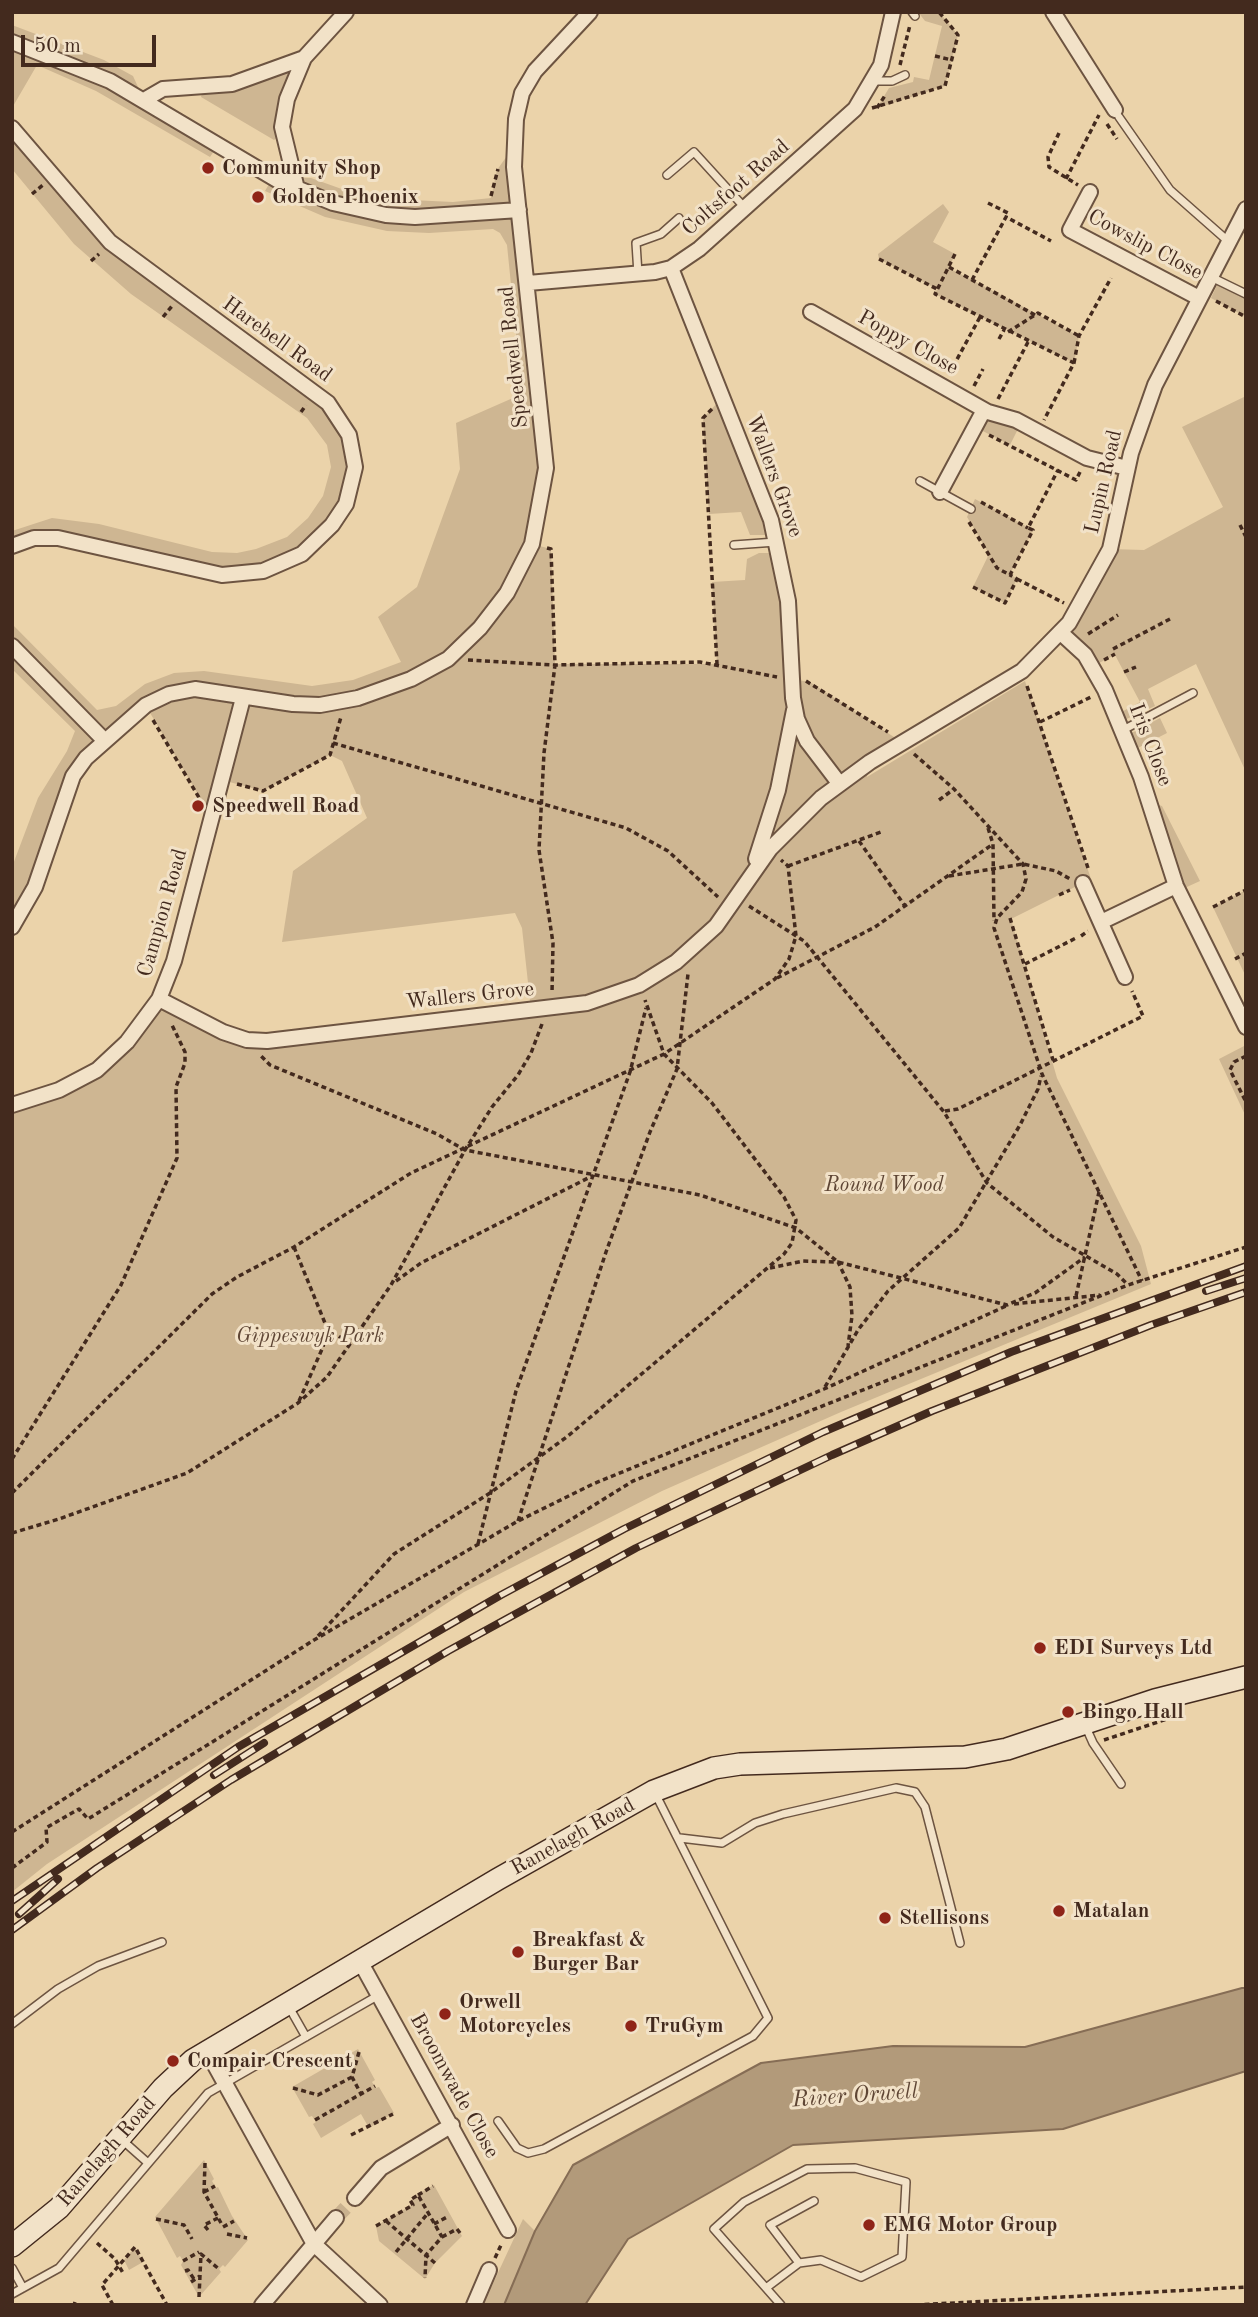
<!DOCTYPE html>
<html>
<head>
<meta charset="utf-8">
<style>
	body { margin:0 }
	#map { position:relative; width:1258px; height:2317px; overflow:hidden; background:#ebd3aa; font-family:"Old Standard TT",serif }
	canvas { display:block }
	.frame { position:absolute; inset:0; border:14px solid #432a1e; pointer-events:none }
	.scale { position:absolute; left:21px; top:35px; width:135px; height:32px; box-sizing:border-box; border:4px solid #432a1e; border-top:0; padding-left:9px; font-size:21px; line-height:24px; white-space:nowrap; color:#432a1e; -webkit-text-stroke:5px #f2e2c8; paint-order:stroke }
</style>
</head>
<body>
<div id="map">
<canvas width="1258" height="2317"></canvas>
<div class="frame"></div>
<div class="scale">50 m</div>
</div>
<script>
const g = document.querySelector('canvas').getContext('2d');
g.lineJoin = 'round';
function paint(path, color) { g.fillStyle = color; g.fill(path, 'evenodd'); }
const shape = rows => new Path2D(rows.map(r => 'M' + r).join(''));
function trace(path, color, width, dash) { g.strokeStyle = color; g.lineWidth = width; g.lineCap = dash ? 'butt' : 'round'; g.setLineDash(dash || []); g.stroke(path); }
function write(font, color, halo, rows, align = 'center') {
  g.font = font + ' "Old Standard TT",serif'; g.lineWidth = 6; g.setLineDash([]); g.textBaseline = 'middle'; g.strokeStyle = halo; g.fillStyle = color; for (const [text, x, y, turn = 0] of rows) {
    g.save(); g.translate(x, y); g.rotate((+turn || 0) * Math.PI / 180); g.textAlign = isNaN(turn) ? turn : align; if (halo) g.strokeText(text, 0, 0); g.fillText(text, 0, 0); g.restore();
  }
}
const green = shape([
	[918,12,939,12,958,35,945,86,877,108,889,88,913,82,914,77,929,80,942,26,925,21],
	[12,25,104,60,133,76,144,100,218,145,210,157,96,91,37,65,12,108],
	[286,71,289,77,280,99,278,137,274,140,201,97,202,93,242,87],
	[12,128,95,226,305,384,349,435,350,491,317,542,247,574,64,539,12,546,12,531,52,518,99,524,212,552,237,553,256,549,287,537,308,518,323,496,331,467,327,445,307,418,131,294,74,244,12,169],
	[514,146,545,448,532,544,551,549,555,664,717,664,712,582,745,580,747,559,759,553,779,553,792,679,810,682,897,739,870,762,867,777,1025,681,1091,879,1011,919,1057,1078,1141,1246,1151,1284,841,1412,662,1491,464,1592,47,1864,12,1892,12,1105,82,1079,159,999,247,1040,531,1010,522,928,515,913,282,942,293,871,367,818,342,761,330,755,263,791,222,780,213,813,206,808,146,706,86,758,12,927,12,867,38,798,67,751,75,731,12,669,12,624,97,710,116,706,145,684,174,673,204,671,312,686,353,680,401,662,378,617,417,587,460,469,456,423,522,394,507,245,500,233,493,229,429,233,387,231,325,217,265,191,273,177,311,178,350,192,390,199,453,202,491,198,497,170],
	[943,204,949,212,933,242,955,254,949,268,1079,336,1074,363,935,294,937,289,879,259,878,254],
	[1219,281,1246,294,1246,317,1211,298],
	[1246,396,1246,772,1196,664,1148,689,1155,706,1120,722,1116,715,1140,702,1115,655,1093,666,1061,633,1110,549,1144,550,1223,507,1182,427],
	[723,397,775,535,750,535,741,512,709,514,703,418],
	[984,410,1021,423,1010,445,975,427],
	[975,499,1033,530,1010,574,1017,579,1005,603,973,587,989,554,967,517],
	[1160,718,1167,733,1132,751,1126,736],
	[1149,802,1162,806,1200,881,1178,891],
	[1246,890,1246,977,1213,907],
	[1246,1045,1246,1117,1219,1059],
	[358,2049,375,2080,372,2082,376,2088,379,2087,394,2113,369,2128,361,2114,321,2138,313,2124,316,2122,312,2116,309,2117,292,2087],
	[204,2160,214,2179,212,2181,216,2188,218,2187,232,2216,248,2240,225,2267,223,2265,219,2269,221,2272,199,2297,181,2265,183,2261,180,2256,177,2258,155,2217],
	[434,2185,462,2236,435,2263,425,2279,379,2241,376,2226,412,2205,412,2197],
	[523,2219,535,2231,504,2305,483,2305],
	[135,2247,143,2262,129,2270,124,2260]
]);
const water = shape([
	[1242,1988,1246,1988,1246,2071,1063,2129,793,2145,628,2239,585,2305,504,2305,535,2231,573,2165,761,2063,893,2046,1025,2047,1242,1988]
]);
const streetTunnel = shape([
	[336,2218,355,2198]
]);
const path = shape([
	[935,56,952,60],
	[900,65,910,25],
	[872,108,945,86,958,35,939,12],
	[877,108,886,94],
	[1107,124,1117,139],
	[1059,133,1048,157,1049,167,1078,185],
	[1066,179,1099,115],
	[32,194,43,185],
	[491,196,498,169],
	[988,203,1008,213,1006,217],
	[955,254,935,294,1074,363,1044,420],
	[879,259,937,289],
	[91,261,99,254],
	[949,267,1035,315],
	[972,280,1006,217,1051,241],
	[1216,301,1246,317],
	[163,317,172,306],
	[1008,332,1038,313,1079,336],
	[999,339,1004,330],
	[1074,363,1079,336,1111,278],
	[949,374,980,317],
	[974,386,983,369],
	[998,399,1028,342],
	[712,409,703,418,717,664],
	[301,412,306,405],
	[989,435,1076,480,1080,472],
	[981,502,1028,528],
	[969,522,997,568,1010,575,1033,530,1028,528,1058,470],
	[1240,525,1246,537],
	[547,548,551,549,555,665,544,753,539,850,553,943,552,993],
	[1017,579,1064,603],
	[973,587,1005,603,1017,579,1010,575],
	[1088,634,1118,615],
	[1113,649,1170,619],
	[468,660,555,665,700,662,777,677],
	[1104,660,1115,654],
	[1124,672,1136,667],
	[806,681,888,732],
	[1027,686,1088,868],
	[153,720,201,801],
	[1040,722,1091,697],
	[333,743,626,828,668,851,718,897],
	[914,754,954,789,1023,864,1026,879,1022,892,997,918,994,928,1042,1074,1142,1281],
	[237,784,263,791,330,755,341,717],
	[939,800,954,789],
	[988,828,993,844,994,921],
	[859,841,905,906],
	[788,866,881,832],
	[949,876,1023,864,1056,871,1070,879],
	[1059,895,1070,890],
	[749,906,804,941,818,958,944,1112,987,1183,1053,1237,1117,1274,1128,1285],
	[1213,907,1246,890],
	[1010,918,1053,1060],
	[1081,936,1088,931],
	[1235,959,1246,953],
	[1025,964,1076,938],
	[777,978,875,927,993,844],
	[542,1024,531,1053,518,1075,492,1107,465,1150,700,1195,796,1228,838,1262,1007,1305,1035,1293,1085,1257],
	[1246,1056,1234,1062,1230,1070,1246,1102],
	[945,1111,958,1109,1143,1016,1132,991],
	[294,1247,327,1328,351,1345],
	[770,1268,803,1261,838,1262,850,1287,852,1316,848,1346],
	[396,1281,421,1263,592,1176],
	[1076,1296,1099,1192],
	[1014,1304,1100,1295],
	[825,1387,858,1330,888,1291,959,1228,1020,1125,1038,1089,1041,1076],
	[299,1401,323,1347,327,1328],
	[12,1459,121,1285,177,1158,176,1087,185,1063,185,1052,172,1025],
	[12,1493,212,1294,237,1277,294,1247,411,1173,664,1054,775,979,789,959,796,936,788,866,781,860],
	[518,1521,606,1252,650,1132,677,1069,688,974],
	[12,1533,59,1519,187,1473,298,1403,327,1377,391,1285,465,1150,437,1134,270,1065,261,1056],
	[478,1544,516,1391,630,1072,646,1008],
	[318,1636,394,1554,490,1493,568,1436,784,1254,792,1243,796,1220,784,1197,712,1103,664,1054,645,1000],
	[1104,1740,1173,1717],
	[12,1832,314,1640,518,1521,593,1484,824,1389,1006,1306],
	[12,1868,47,1842,46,1828,79,1809,88,1819,633,1481,1128,1285,1246,1247],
	[359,2052,352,2077,361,2094],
	[293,2088,318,2095,352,2077],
	[315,2120,375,2086],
	[351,2135,393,2114],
	[205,2163,204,2192,221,2223],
	[204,2192,215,2186],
	[418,2195,433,2186],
	[156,2219,184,2225,192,2239],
	[386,2221,435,2263],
	[434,2224,449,2216],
	[376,2226,413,2205,410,2200,418,2195,442,2237,426,2255,425,2278],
	[223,2227,234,2221],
	[208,2230,204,2225,218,2218],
	[227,2234,247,2238],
	[442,2237,457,2229,460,2233],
	[97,2243,115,2259,123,2273],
	[396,2252,428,2213],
	[495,2258,502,2243],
	[183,2261,199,2252],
	[185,2271,188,2270,194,2279],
	[191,2282,200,2276],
	[199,2297,201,2254,219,2269],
	[74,2305,75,2302],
	[113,2305,102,2285,135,2247,167,2305],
	[916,2305,1246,2287]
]);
const lane = shape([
	[912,12,915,16],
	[874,81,892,81,905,75],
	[1119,117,1170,190,1229,242],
	[667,175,694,152,745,208],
	[638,274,636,243,661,234,679,218],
	[1211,277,1246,294],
	[920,481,971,509],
	[734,545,776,542],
	[1123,730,1193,693],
	[1085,1725,1093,1743,1121,1784],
	[680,1838,722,1843,755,1823,783,1814,896,1788,915,1792,925,1807,960,1943],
	[289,2007,306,2037],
	[12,2024,58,1989,98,1966,162,1942],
	[498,2121,517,2148,528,2153,544,2149,753,2036,768,2018,656,1795],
	[121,2139,148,2163],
	[12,2268,23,2288],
	[766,2288,799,2263,770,2225,814,2201],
	[12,2294,59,2268,208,2093,379,1995],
	[781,2305,714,2229,744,2202,807,2169,855,2168,906,2182,902,2257,861,2277,821,2260,799,2263]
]);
const street = shape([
	[1053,12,1115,110],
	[12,42,110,81,277,180,333,203,386,215,415,217,519,210],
	[144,100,163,89,232,84,304,58,346,12],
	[12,128,110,242,328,403,349,435,355,467,346,504,332,525,302,554,263,571,222,575,58,538,34,538,12,546],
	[297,189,282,127,287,99,304,58],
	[1090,192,1070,230,1199,298],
	[671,268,771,520,788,601,793,698,797,719,807,741,839,783],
	[528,283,655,272,671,268,699,249,855,109,881,65,893,12],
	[811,312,988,412,1016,420,1087,458,1127,468],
	[940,492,984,410],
	[1061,633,1085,655,1105,690,1141,777,1176,886,1246,1027],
	[12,646,105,741],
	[756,859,778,790,794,710],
	[1083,883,1125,977],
	[1101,922,1176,886],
	[12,927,35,887,73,776,86,758,146,705,169,694,195,689,293,704,320,705,358,698,411,679,448,659,480,628,507,593,532,544,546,468,514,167,516,119,522,93,535,71,590,12],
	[159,999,223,1032,247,1040,267,1041,587,1003,639,985,676,962,716,926,770,849,821,798,870,762,1022,671,1069,623,1110,549,1131,453,1155,385,1246,209],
	[12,1105,59,1090,97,1070,127,1042,159,999,174,961,243,698],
	[361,1963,508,2230],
	[207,2051,314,2244,262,2305],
	[355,2198,381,2168,452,2125],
	[336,2218,314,2244,380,2305],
	[474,2305,489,2270]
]);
const secondary = shape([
	[12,2246,59,2208,163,2088,193,2060,498,1879,654,1791,714,1768,740,1764,965,1757,1007,1749,1155,1700,1246,1677]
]);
const rail = shape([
	[1206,1291,1246,1278],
	[214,1775,264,1743],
	[12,1901,238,1747,501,1595,624,1529,823,1432,1011,1352,1246,1266],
	[19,1914,58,1879],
	[12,1930,97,1868,231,1780,448,1651,636,1548,832,1455,932,1411,1151,1325,1246,1292]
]);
const markers = [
	[208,168,7,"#8f2418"],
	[258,197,7,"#8f2418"],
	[198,806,7,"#8f2418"],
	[1040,1648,7,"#8f2418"],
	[1068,1712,7,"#8f2418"],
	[1059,1911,7,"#8f2418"],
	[885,1918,7,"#8f2418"],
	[518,1952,7,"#8f2418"],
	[445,2014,7,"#8f2418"],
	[631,2026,7,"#8f2418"],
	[173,2061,7,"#8f2418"],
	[869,2225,7,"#8f2418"]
];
const poiNames = [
	["Community Shop",222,168],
	["Golden Phoenix",272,197],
	["Speedwell Road",212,806],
	["EDI Surveys Ltd",1054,1648],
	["Bingo Hall",1082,1712],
	["Matalan",1073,1911],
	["Stellisons",899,1918],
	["Breakfast &",532,1940],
	["Burger Bar",532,1964],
	["Orwell",459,2002],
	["Motorcycles",459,2026],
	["TruGym",645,2026],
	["Compair Crescent",187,2061],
	["EMG Motor Group",883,2225]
];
const streetNames = [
	["Coltsfoot Road",736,188,-41],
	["Cowslip Close",1145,245,28],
	["Harebell Road",277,340,36],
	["Poppy Close",908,343,29],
	["Speedwell Road",514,357,-96],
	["Wallers Grove",774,476,70],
	["Lupin Road",1104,482,-77],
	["Iris Close",1150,745,69],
	["Campion Road",163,913,-74],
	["Wallers Grove",470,996,-6],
	["Ranelagh Road",573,1837,-29],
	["Broomwade Close",454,2086,61],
	["Ranelagh Road",107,2152,-49]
];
const parkNames = [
	["Round Wood",884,1185],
	["Gippeswyk Park",310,1336]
];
const waterNames = [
	["River Orwell",855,2096,-4]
];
paint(green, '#ceb692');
paint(water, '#b29a7a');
trace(water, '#866d55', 2);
trace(streetTunnel, '#c9b18e', 14, [14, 7]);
trace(lane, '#6d5441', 10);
trace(street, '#6d5441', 18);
trace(secondary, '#432a1e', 24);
trace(path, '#432a1e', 3.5, [5, 3.5]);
trace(lane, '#f2e2c8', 7);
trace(street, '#f2e2c8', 14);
trace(secondary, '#f2e2c8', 21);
trace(rail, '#432a1e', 8);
trace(rail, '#f2e2c8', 5, [16]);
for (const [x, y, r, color] of markers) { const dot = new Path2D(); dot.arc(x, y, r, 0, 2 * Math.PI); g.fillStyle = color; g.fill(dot); trace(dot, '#f2e2c8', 2.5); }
write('bold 21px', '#432a1e', '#f2e2c8', poiNames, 'left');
write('21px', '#432a1e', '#f2e2c8', streetNames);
write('italic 21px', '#5f4635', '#f2e2c8', parkNames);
write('italic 23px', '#5f4635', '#f2e2c8', waterNames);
</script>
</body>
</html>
